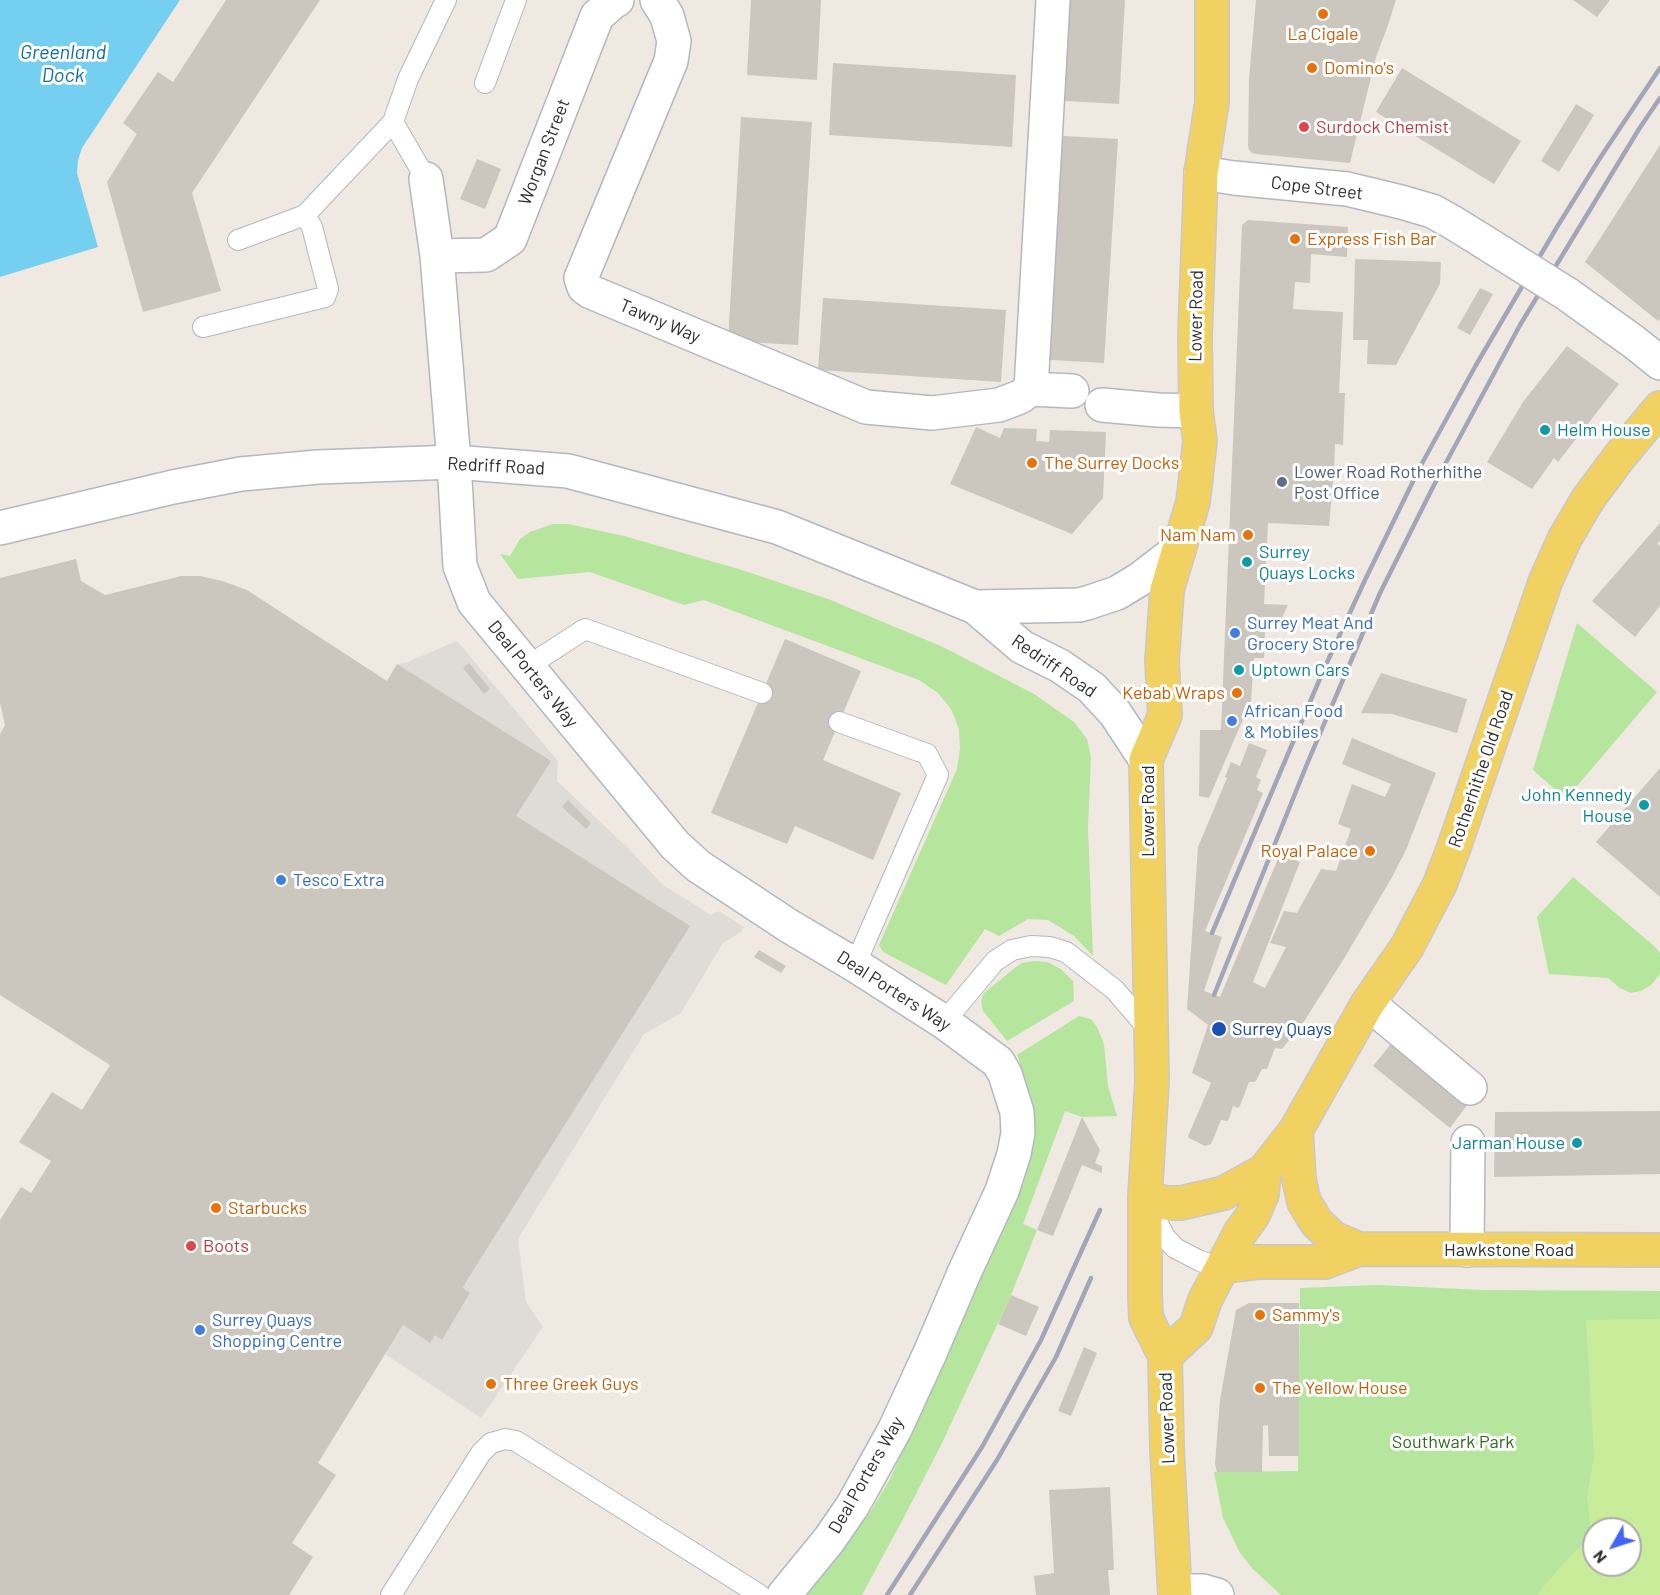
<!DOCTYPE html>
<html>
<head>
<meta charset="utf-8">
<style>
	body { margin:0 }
	#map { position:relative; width:1660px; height:1595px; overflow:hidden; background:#efe9e1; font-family:Barlow,sans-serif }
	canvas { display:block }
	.north { position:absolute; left:1582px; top:1517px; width:60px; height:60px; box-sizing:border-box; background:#fff; border:2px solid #ababab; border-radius:50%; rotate:231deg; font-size:16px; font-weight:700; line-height:24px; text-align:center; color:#2e2e2e }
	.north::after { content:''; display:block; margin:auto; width:21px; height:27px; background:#4264fb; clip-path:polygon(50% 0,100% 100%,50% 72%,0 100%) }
</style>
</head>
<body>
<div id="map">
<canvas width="1660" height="1595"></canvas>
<div class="north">N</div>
</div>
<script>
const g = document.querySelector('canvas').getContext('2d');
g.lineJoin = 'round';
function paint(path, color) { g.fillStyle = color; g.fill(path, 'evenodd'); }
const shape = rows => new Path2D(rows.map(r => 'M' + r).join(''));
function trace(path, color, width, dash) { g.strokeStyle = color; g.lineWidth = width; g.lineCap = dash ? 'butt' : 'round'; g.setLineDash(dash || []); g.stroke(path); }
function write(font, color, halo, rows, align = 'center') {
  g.font = font + ' Barlow,sans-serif'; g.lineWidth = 6; g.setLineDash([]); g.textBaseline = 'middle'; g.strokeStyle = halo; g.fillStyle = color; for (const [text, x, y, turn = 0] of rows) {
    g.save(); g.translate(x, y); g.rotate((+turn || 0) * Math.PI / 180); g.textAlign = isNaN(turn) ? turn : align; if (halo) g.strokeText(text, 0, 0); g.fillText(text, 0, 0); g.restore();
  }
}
const green = shape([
	[553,524,568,524,624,536,742,570,828,599,943,647,1034,694,1074,722,1087,739,1091,757,1088,828,1093,956,1074,936,1048,920,1028,919,999,936,985,929,946,985,883,952,879,945,957,769,960,748,959,729,951,709,938,693,919,680,704,600,684,605,590,572,518,579,500,554,510,556,520,539,530,532],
	[1577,623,1657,692,1566,799,1533,770],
	[1573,877,1654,946,1660,953,1660,974,1651,985,1641,991,1631,993,1620,988,1608,978,1549,974,1537,917],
	[1034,961,1047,962,1061,969,1073,981,1074,1001,1007,1041,983,1011,981,1001,984,993,1016,967,1022,963],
	[1079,1016,1091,1019,1097,1027,1104,1044,1108,1086,1117,1116,1082,1117,1065,1111,1023,1224,1037,1230,1011,1295,942,1443,903,1519,862,1595,804,1595,845,1547,871,1511,890,1479,1024,1182,1030,1160,1033,1114,1027,1084,1017,1055],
	[1378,1285,1482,1290,1660,1291,1660,1595,1281,1595,1253,1569,1240,1553,1223,1518,1214,1472,1298,1471,1300,1288],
	[1594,1529,1630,1529,1630,1565,1594,1565]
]);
const pitch = shape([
	[1660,1319,1660,1595,1537,1595,1543,1587,1571,1555,1592,1537,1587,1497,1594,1456,1586,1320],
	[1594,1529,1630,1529,1630,1565,1594,1565]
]);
const plaza = shape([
	[457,641,558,761,557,781,629,849,663,885,711,915,719,911,744,927,741,932,723,943,681,1013,644,1034,518,1239,526,1302,543,1327,481,1418,385,1354,403,1325,430,1343,435,1335,442,1340,470,1293,463,1288,466,1282,616,1043,479,827,397,664,405,663]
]);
const water = shape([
	[0,0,180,0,82,148,78,160,77,173,98,247,0,277]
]);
const building = shape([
	[226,0,320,0,192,193,221,291,143,312,107,182,137,134,123,123,158,72,173,82],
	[751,0,821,0,817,80,747,75],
	[1055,0,1125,0,1119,104,1049,100],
	[1256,0,1396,0,1387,28,1376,57,1350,163,1256,154,1252,153,1249,150,1248,146,1249,79],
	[1573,0,1610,0,1597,17],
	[833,63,1016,75,1012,147,829,135],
	[1402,68,1521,141,1494,184,1376,112],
	[1576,104,1594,115,1559,172,1541,161],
	[741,117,812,122,798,345,728,341],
	[1047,135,1118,139,1104,363,1034,359],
	[1660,145,1660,319,1658,321,1585,262],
	[477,159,501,169,485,209,460,199],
	[1248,220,1348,227,1347,257,1311,254,1310,283,1295,282,1293,309,1343,312,1339,393,1345,393,1343,445,1335,444,1334,470,1329,526,1268,523,1264,604,1288,605,1276,630,1265,631,1264,658,1254,658,1251,701,1209,798,1199,796,1200,730,1221,730,1242,225],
	[1355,259,1441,262,1440,284,1396,365,1367,364,1368,340,1353,340],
	[1480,288,1493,294,1470,335,1457,328],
	[823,298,1006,310,1001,382,818,370],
	[1567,346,1619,384,1558,462,1554,458,1532,489,1487,462,1523,402],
	[976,427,1000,438,1004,428,1037,429,1036,441,1049,442,1050,430,1106,432,1103,498,1072,534,950,484],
	[1660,523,1660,541,1657,544,1660,546,1660,606,1635,637,1592,601],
	[76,559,81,581,105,595,181,576,200,576,222,581,247,590,387,681,397,664,551,761,516,816,690,926,466,1282,463,1288,470,1293,442,1340,435,1335,430,1343,403,1325,318,1463,336,1475,292,1543,313,1557,289,1595,0,1595,0,1220,21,1187,31,1193,51,1161,19,1142,52,1092,82,1110,110,1065,0,995,0,734,5,725,0,703,0,578],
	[785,639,861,671,823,760,901,793,873,860,795,826,787,844,711,813],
	[469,663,490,689,484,694,463,668],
	[1381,673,1467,699,1457,733,1392,714,1361,713],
	[1352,738,1436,773,1406,850,1391,879,1345,957,1303,1023,1282,1049,1275,1048,1267,1069,1262,1069,1256,1081,1253,1082,1249,1082,1240,1106,1238,1108,1233,1106,1229,1119,1227,1121,1221,1120,1212,1142,1211,1144,1205,1146,1189,1138,1188,1136,1211,1083,1192,1073,1208,1025,1187,1009,1198,847,1227,778,1225,777,1231,762,1240,766,1249,743,1267,750,1256,777,1261,780,1257,790,1263,793,1205,931,1222,937,1204,991,1220,997,1280,854,1300,862,1253,982,1265,988,1286,947,1270,943,1284,911,1297,913,1321,869,1336,871,1351,829,1338,824,1352,784,1385,797,1391,784,1342,764],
	[1660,768,1660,897,1596,842],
	[568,800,591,823,586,829,562,807],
	[759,950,786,966,781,973,754,957],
	[1391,1044,1468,1104,1450,1128,1373,1066],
	[1660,1111,1660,1174,1494,1177,1495,1112],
	[1082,1117,1100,1150,1095,1163,1102,1166,1102,1173,1082,1165,1053,1236,1037,1230],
	[1011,1295,1039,1307,1026,1336,998,1324],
	[1249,1303,1299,1303,1299,1456,1269,1456,1268,1425,1263,1426,1262,1472,1217,1472,1215,1464,1220,1400,1236,1310],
	[1084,1347,1097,1353,1071,1416,1058,1411],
	[1110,1487,1114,1570,1108,1570,1110,1595,1036,1595,1034,1576,1054,1573,1049,1490]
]);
const lane = shape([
	[485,83,516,0],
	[393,122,426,179],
	[238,240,305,215,393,122,408,79,446,0],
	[203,327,325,297,328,289,312,227,305,215],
	[528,666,585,629,762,693],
	[839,722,927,754,938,775,855,965],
	[944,1022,995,961,1012,950,1031,946,1050,947,1066,952,1115,990,1144,1024,1146,1032],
	[1150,1208,1165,1237,1175,1248,1200,1261,1211,1265,1224,1266],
	[391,1595,481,1453,491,1443,505,1439,516,1441,760,1595]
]);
const street = shape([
	[657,0,667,16,674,41,671,61,581,278,584,287,591,292,866,407,932,413,999,405,1020,397,1031,389,1072,391],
	[1201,173,1234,178,1347,189,1401,202,1432,211,1452,222,1481,240],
	[426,179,437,256,454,462,460,566,474,602,675,845,698,866,789,926,855,965,944,1022,998,1062,1005,1074,1017,1112,1018,1133,1014,1154,1002,1191,965,1271,930,1353,895,1429,853,1505,829,1540,784,1595],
	[437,256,486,255,510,239,597,16,613,2,617,0],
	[1567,294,1634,342,1660,363],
	[1031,389,1053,0],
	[1102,405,1158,410,1196,411],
	[1368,1003,1470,1088],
	[1467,1250,1468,1142],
	[1175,1591,1203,1591,1217,1595]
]);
const secondary = shape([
	[0,528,173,487,241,474,318,467,454,462,568,471,777,527,975,607,1022,647,1060,666,1092,688,1115,713,1146,760],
	[975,607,1079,605,1087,603,1117,593,1140,579,1179,549]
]);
const primary = shape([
	[1296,1130,1299,1179,1304,1202,1317,1223,1333,1238,1359,1249,1660,1250],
	[1145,1197,1166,1203,1181,1203,1224,1193,1264,1171,1296,1130,1368,1003,1407,947,1440,884,1454,847,1546,580,1565,538,1588,499,1620,456,1660,408],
	[1224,1266,1258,1262,1325,1262,1359,1249],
	[1165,1356,1196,1327,1205,1300,1240,1233,1253,1215,1262,1194,1264,1171],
	[1175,1595,1167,1449,1165,1356,1146,1318,1145,1295,1145,1197,1152,1081,1146,760,1165,715,1162,661,1167,590,1193,502,1200,441,1196,411,1195,336,1201,173,1212,102,1212,0]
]);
const rail = shape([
	[1212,933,1324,669,1365,580,1420,467,1476,365,1557,227,1600,158,1660,68],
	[1214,995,1307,764,1380,593,1434,485,1520,325,1639,129,1660,98],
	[887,1595,982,1447,1041,1340,1100,1210],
	[910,1595,997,1460,1056,1357,1091,1278]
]);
const streetBridge = shape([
	[1481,240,1567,294]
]);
const markers = [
	[1323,14,6,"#e8710a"],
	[1312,68,6,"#e8710a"],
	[1304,127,6,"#e0444e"],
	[1295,239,6,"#e8710a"],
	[1545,430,6,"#0f9aa8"],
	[1032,463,6,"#e8710a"],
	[1282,482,6,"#5c6f8a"],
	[1248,535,6,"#e8710a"],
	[1247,562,6,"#0f9aa8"],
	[1235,633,6,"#3f7fe0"],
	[1239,670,6,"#0f9aa8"],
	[1237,693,6,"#e8710a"],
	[1232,721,6,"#3f7fe0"],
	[1644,805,6,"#0f9aa8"],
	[1370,851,6,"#e8710a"],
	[281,880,6,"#3f7fe0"],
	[1219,1029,8,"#1a4fb4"],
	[1577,1143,6,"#0f9aa8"],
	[216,1208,6,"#e8710a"],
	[191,1246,6,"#e0444e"],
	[1260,1315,6,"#e8710a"],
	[200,1330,6,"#3f7fe0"],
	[491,1384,6,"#e8710a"],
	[1260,1388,6,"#e8710a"]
];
const foodNames = [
	["La Cigale",1323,34,"center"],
	["Domino's",1324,68],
	["Express Fish Bar",1307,239],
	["The Surrey Docks",1044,463],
	["Nam Nam",1236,535,"right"],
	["Kebab Wraps",1225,693,"right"],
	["Royal Palace",1358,851,"right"],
	["Starbucks",228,1208],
	["Sammy's",1272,1315],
	["Three Greek Guys",503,1384],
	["The Yellow House",1272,1388]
];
const healthNames = [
	["Surdock Chemist",1316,127],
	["Boots",203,1246]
];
const streetNames = [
	["Worgan Street",544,152,-69],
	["Cope Street",1317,188,7],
	["Lower Road",1196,316,-89],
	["Tawny Way",660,321,23],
	["Redriff Road",496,466,3],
	["Redriff Road",1054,666,34],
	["Deal Porters Way",533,674,51],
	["Rotherhithe Old Road",1481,769,-71],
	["Lower Road",1148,811,-90],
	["Deal Porters Way",894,991,33],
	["Hawkstone Road",1509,1250],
	["Lower Road",1167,1418,-92],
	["Deal Porters Way",866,1475,-60]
];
const cultureNames = [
	["Helm House",1557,430],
	["Surrey",1259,552],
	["Quays Locks",1259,573],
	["Uptown Cars",1251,670],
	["John Kennedy",1632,795,"right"],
	["House",1632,816,"right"],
	["Jarman House",1565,1143,"right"]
];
const serviceNames = [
	["Lower Road Rotherhithe",1294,472],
	["Post Office",1294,493]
];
const shopNames = [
	["Surrey Meat And",1247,623],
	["Grocery Store",1247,644],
	["African Food",1244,711],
	["& Mobiles",1244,732],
	["Tesco Extra",293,880],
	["Surrey Quays",212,1320],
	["Shopping Centre",212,1341]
];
const transitNames = [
	["Surrey Quays",1232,1029]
];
const parkNames = [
	["Southwark Park",1453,1442]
];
const waterNames = [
	["Greenland",63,52],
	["Dock",63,75]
];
paint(green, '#b6e59e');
paint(pitch, '#c9ec9a');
paint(plaza, '#dfdcd8');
paint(water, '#75cff0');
paint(building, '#cbc7bf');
trace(lane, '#b4b7c1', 22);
trace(street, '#b4b7c1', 36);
trace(secondary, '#b4b7c1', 36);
trace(primary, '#c9c9c9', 36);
trace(lane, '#fff', 20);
trace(street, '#fff', 33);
trace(secondary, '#fff', 33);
trace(primary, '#f2d163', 33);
trace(rail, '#a3a6b8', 4.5);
trace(streetBridge, '#b4b7c1', 36, []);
trace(streetBridge, '#fff', 33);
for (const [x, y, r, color] of markers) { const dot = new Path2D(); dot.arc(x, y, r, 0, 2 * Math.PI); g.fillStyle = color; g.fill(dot); trace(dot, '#fff', 2); }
write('18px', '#c56008', '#fff', foodNames, 'left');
write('18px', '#be3a42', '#fff', healthNames, 'left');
write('18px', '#2e2e2e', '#fff', streetNames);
write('18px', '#0d838f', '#fff', cultureNames, 'left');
write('18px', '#4e5e75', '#fff', serviceNames, 'left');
write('18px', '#366cbe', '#fff', shopNames, 'left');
write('18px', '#164399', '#fff', transitNames, 'left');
write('18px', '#2c6e1b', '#fff', parkNames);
write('italic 20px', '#0d6fa3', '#fff', waterNames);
</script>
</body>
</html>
